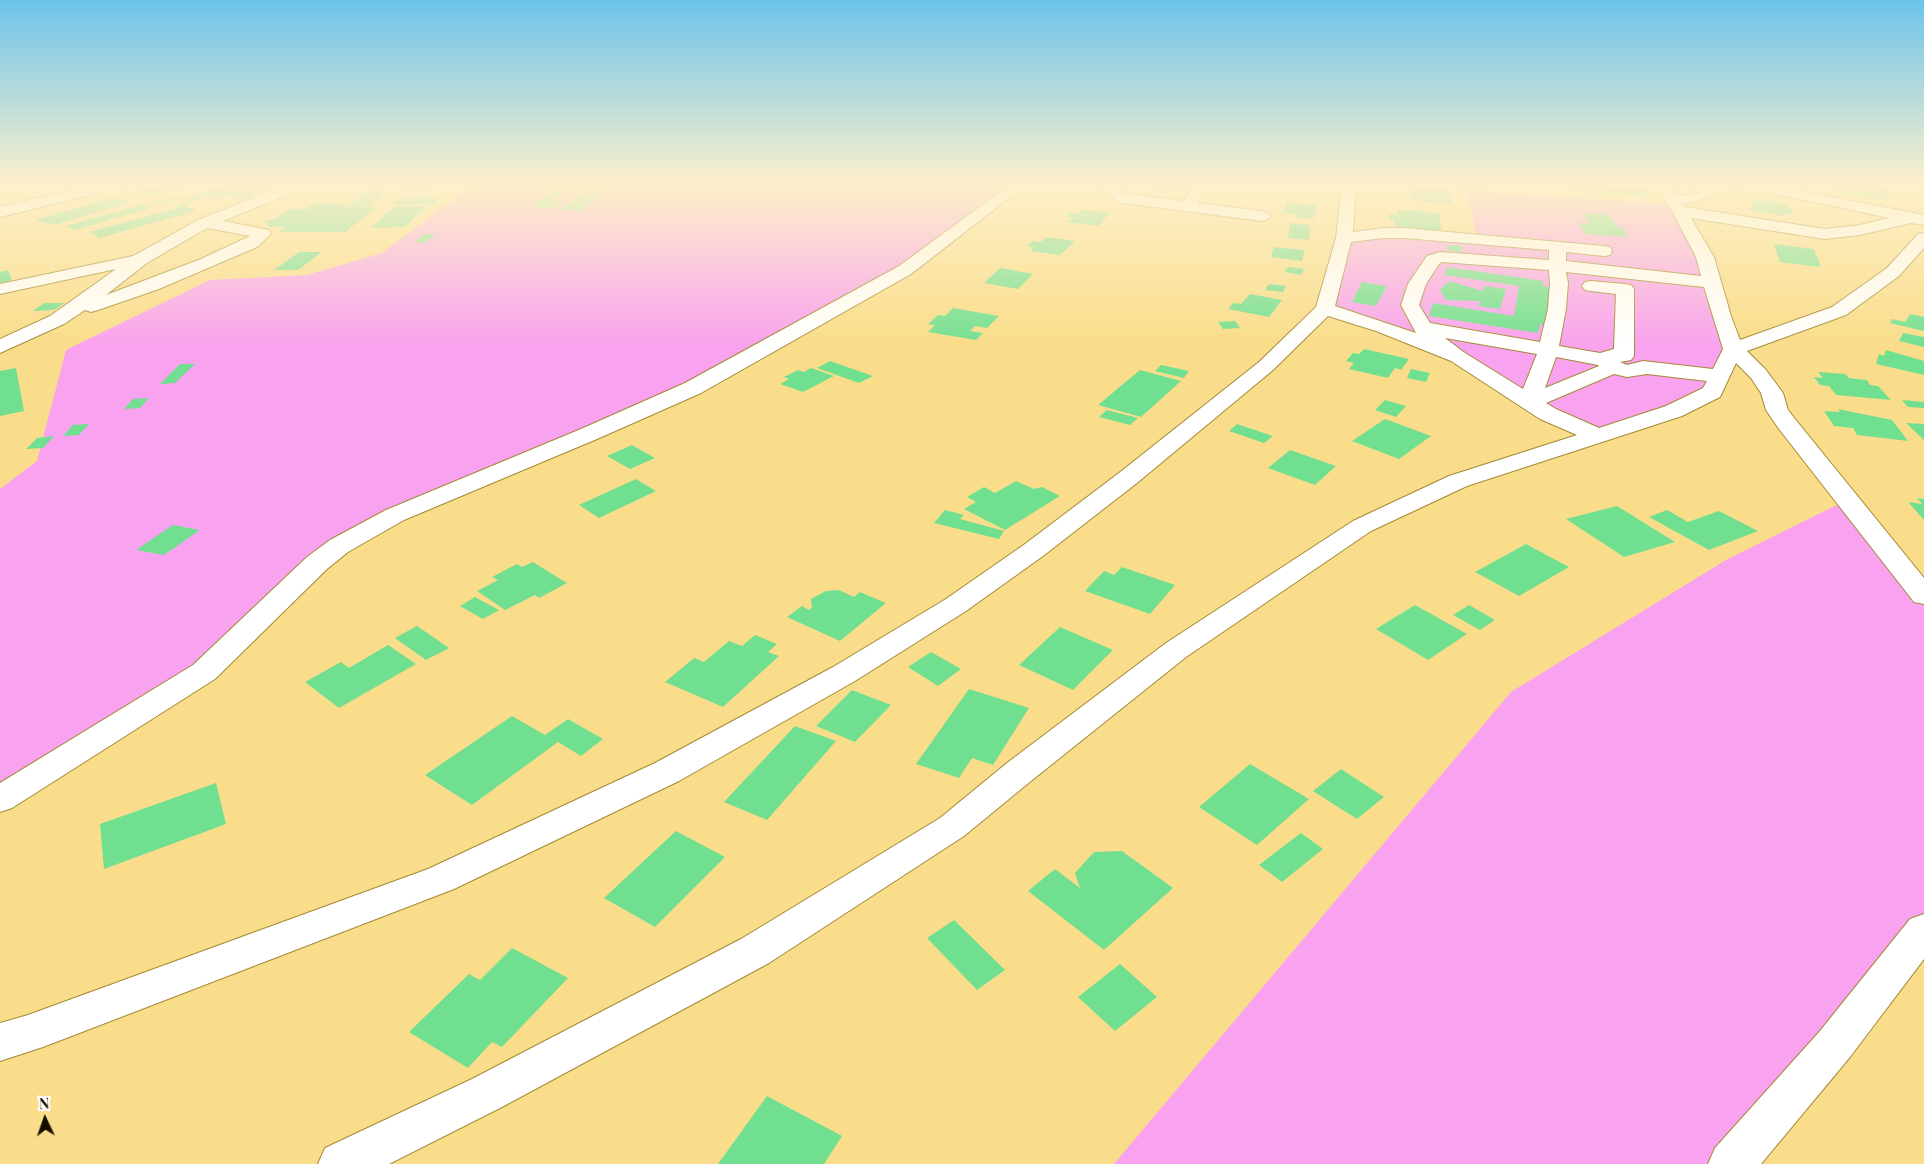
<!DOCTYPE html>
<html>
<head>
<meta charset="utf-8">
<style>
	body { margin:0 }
	#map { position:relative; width:1924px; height:1164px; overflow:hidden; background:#fadd8a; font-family:"Playfair Display",serif }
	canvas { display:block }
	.north { position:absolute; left:20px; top:1094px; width:50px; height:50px; -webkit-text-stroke:4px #fff; paint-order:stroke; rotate:357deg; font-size:14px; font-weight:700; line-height:20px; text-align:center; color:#160d00 }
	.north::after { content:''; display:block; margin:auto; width:18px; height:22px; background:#160d00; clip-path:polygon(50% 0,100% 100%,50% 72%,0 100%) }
</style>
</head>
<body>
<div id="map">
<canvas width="1924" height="1164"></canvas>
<div class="north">N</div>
</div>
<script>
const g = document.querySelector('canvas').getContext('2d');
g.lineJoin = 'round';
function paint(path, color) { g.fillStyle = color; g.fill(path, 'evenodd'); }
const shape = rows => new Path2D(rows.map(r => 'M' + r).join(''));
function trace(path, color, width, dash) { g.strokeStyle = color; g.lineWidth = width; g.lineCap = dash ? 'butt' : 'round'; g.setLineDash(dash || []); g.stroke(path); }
const green = shape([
	[474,184,1020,184,905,270,693,388,366,529,204,672,0,799,0,489,37,461,66,350,210,280,307,275,382,253],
	[1467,191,1674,204,1680,211,1733,349,1716,393,1608,438,1482,371,1325,309,1344,238,1383,233,1477,239],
	[1847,500,1924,596,1924,930,1731,1164,1114,1164,1511,692,1726,560]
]);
const building = shape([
	[163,184,191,184,150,196,136,192],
	[225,184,280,184,244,199,223,196,217,199,202,196,185,206,198,210,100,238,89,232,174,209,193,197,151,204,150,203,199,194],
	[406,184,431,184,427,188,402,189],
	[562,184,575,184,554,201,563,202,555,208,532,207],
	[592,184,611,184,581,211,562,210],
	[1151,184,1180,184,1178,191,1164,190,1165,187,1150,186],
	[1458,184,1483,184,1486,188,1460,187],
	[1565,184,1595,184,1598,190,1566,187],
	[1837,184,1872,184,1891,188,1885,191,1896,193,1880,200,1857,194,1853,196,1834,191,1839,190,1831,186],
	[1600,186,1645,189,1651,197,1605,194],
	[1413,187,1449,190,1452,204,1417,201,1410,197,1408,193,1414,192],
	[368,191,388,191,368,207,377,207,345,232,279,232,286,227,267,227,268,224,263,222,278,217,289,209,305,209,315,203,346,203,343,206,348,206],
	[441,197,434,204,392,205,398,198],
	[111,198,131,202,54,225,35,220],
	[1755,199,1787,204,1786,207,1794,209,1791,215,1785,213,1784,216,1749,210],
	[1287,202,1318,205,1313,219,1295,217,1296,214,1284,213],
	[144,204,154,207,75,230,65,226],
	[394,206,427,206,405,227,371,228],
	[1082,209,1110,213,1098,226,1068,222,1072,218,1066,217,1070,213,1077,214],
	[1405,209,1440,214,1441,230,1427,232,1395,226,1395,220,1389,220,1389,214,1397,215,1397,210,1405,211],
	[1583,213,1609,215,1617,227,1622,227,1628,237,1585,234,1579,223,1589,224],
	[1290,223,1310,225,1309,240,1288,238],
	[425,234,436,234,424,243,414,242],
	[1046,237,1075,241,1060,255,1030,251,1034,247,1027,246,1033,241,1041,242],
	[1774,244,1814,249,1821,267,1780,262],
	[1448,245,1462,246,1461,252,1447,250],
	[1274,247,1305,250,1302,261,1271,257],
	[299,252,322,252,298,270,274,270],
	[1288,267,1304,269,1301,275,1285,272],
	[1447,267,1543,281,1543,286,1554,287,1549,326,1540,324,1538,333,1429,316,1433,303,1514,316,1519,286,1445,275],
	[1000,268,1033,274,1018,289,984,283],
	[8,270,12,280,0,283,0,272],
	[1449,281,1483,291,1484,286,1506,289,1500,309,1478,306,1480,301,1446,300,1440,290],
	[1362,282,1387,286,1376,306,1352,302],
	[1269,284,1286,286,1283,292,1265,290],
	[1250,294,1282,300,1269,317,1228,309,1233,303,1241,304],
	[44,303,64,303,54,310,33,311],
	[953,308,999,316,987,328,975,326,970,331,983,333,976,340,928,332,935,325,928,324,938,315,945,316],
	[1910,314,1924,317,1924,331,1890,323,1892,319,1905,322],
	[1235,321,1240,328,1223,329,1218,322],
	[1903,333,1924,337,1924,347,1899,341],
	[1364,349,1409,359,1401,370,1395,368,1388,378,1349,369,1354,363,1346,361,1353,353,1359,354],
	[1886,350,1924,361,1924,375,1876,364,1879,354,1884,356],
	[830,361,873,376,859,383,817,368],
	[180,364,195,364,175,383,160,384],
	[1161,365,1189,371,1184,378,1155,371],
	[16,368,24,411,0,416,0,371],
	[811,368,834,376,803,392,780,384,789,379,784,377,798,370,804,372],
	[1411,369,1430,373,1426,382,1407,378],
	[1140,370,1181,381,1141,417,1098,405],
	[1818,372,1845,374,1849,378,1867,380,1870,385,1878,386,1891,400,1836,395,1829,386,1820,385,1814,377,1823,378],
	[149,398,140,408,124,409,133,399],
	[1385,400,1406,406,1396,417,1375,410],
	[1902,400,1924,402,1924,408,1908,407],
	[1838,409,1892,420,1908,441,1857,435,1853,428,1834,426,1824,411,1840,412],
	[1107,410,1138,418,1130,425,1099,417],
	[1385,419,1431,436,1399,459,1352,441],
	[1906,423,1924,424,1924,440],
	[89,424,79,435,63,436,73,425],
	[1237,424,1273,436,1264,443,1229,431],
	[54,436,43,448,26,449,37,438],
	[632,445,655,458,630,469,607,456],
	[1290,450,1336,466,1315,485,1268,468],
	[636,479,656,491,599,518,579,505],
	[1016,481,1034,489,1042,487,1060,496,1005,530,964,509,976,502,967,497,984,487,995,493],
	[1917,498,1924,499,1924,520,1908,502,1922,504],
	[1617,506,1675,542,1624,557,1566,519],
	[945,510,964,515,960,519,1004,531,999,539,934,523],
	[1667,510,1688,522,1719,511,1758,531,1709,550,1649,517],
	[173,525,200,530,164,555,136,550],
	[1526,544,1569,567,1519,596,1475,572],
	[533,562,567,583,539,598,535,595,505,610,477,591,498,580,492,577,517,564,522,567],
	[1122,567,1175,585,1150,614,1085,591,1104,571,1114,575],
	[839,590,854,597,860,592,886,603,840,641,787,617,802,606,809,610,812,607,811,599,826,591],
	[475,597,499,610,483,619,460,606],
	[1415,605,1467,634,1428,660,1376,629],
	[1469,605,1495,620,1480,630,1453,615],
	[417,626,449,648,426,660,395,638],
	[1060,627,1113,650,1073,690,1019,665],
	[755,635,777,644,768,652,779,656,723,707,665,682,694,658,704,662,729,641,742,646],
	[388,645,416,664,339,708,305,682,341,662,349,668],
	[931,652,961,669,938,686,908,667],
	[969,689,1029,708,993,765,972,758,959,778,916,764],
	[852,690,891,705,855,742,816,726],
	[512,716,545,735,568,719,603,739,581,756,558,742,472,805,425,775],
	[795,726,836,741,767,820,724,802],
	[1250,764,1309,799,1257,845,1199,807],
	[1341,769,1384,797,1357,819,1313,791],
	[216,783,226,824,104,869,100,824],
	[676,831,725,857,655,927,604,898],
	[1301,833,1323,849,1282,882,1259,865],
	[1122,851,1173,888,1104,950,1028,891,1055,869,1080,888,1075,873,1094,852],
	[954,920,1005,970,977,990,927,938],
	[512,948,568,978,502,1047,492,1042,468,1068,409,1032,469,974,480,980],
	[1120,964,1157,997,1115,1031,1078,997],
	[767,1096,842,1136,824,1164,718,1164]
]);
const minor = shape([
	[99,184,125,184,123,187,0,217,0,207,99,184],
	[288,184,308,184,306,187,223,221,269,230,271,233,269,236,257,247,159,289,98,310,91,312,85,310,64,324,0,353,0,339,50,316,116,269,0,294,0,284,133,256,198,220,288,184],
	[207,228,250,236,201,259,106,295,147,263,207,228],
	[1011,184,1027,184,911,274,701,393,597,439,404,520,348,552,327,569,215,679,12,808,0,812,0,783,193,665,307,557,330,540,386,510,581,429,685,383,899,266,1011,184],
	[1094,184,1111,184,1126,194,1184,201,1196,184,1210,184,1198,203,1262,211,1268,213,1270,216,1268,219,1262,221,1122,203,1117,201,1094,184],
	[1342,184,1356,184,1353,232,1383,228,1404,228,1604,246,1610,247,1612,251,1610,255,1604,256,1566,252,1566,261,1701,276,1696,257,1672,211,1654,184,1668,184,1677,195,1687,195,1712,184,1732,184,1730,187,1694,202,1683,204,1685,207,1825,229,1860,225,1889,218,1829,205,1742,188,1737,187,1735,184,1766,184,1924,215,1924,225,1911,223,1860,235,1825,239,1691,218,1714,257,1731,316,1740,340,1832,307,1887,268,1918,234,1924,233,1924,248,1899,276,1846,315,1747,351,1766,370,1783,393,1788,410,1795,419,1924,578,1924,604,1914,602,1779,429,1766,410,1761,393,1751,378,1736,363,1720,397,1682,416,1467,486,1371,531,1186,657,1031,781,964,836,769,963,502,1107,389,1164,318,1164,325,1148,472,1079,741,939,940,818,1007,763,1166,643,1353,521,1449,476,1577,435,1540,419,1451,361,1376,331,1328,316,1273,370,1137,483,1043,556,966,611,855,681,679,781,454,889,43,1047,0,1061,0,1023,28,1015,428,869,655,763,833,667,946,599,1025,544,1119,473,1259,362,1316,307,1336,238,1342,184],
	[1383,238,1404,238,1549,250,1549,260,1440,252,1427,256,1408,284,1401,305,1416,333,1335,306,1351,242,1383,238],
	[1442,262,1549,270,1550,283,1548,309,1540,342,1430,323,1419,305,1426,284,1439,264,1442,262],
	[1566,272,1704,287,1723,349,1713,369,1643,361,1627,365,1620,362,1631,360,1634,356,1634,289,1631,285,1625,284,1591,281,1585,282,1582,286,1585,290,1591,291,1616,294,1614,349,1600,353,1559,346,1566,309,1568,283,1566,272],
	[1445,338,1537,354,1523,389,1465,353,1445,338],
	[1556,357,1598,365,1599,366,1545,388,1556,357],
	[1614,374,1627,377,1647,374,1707,381,1703,388,1666,406,1599,428,1556,409,1546,403,1614,374],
	[1924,914,1924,959,1850,1057,1761,1164,1708,1164,1715,1148,1820,1031,1910,919,1924,914]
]);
paint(green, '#f9a2ef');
paint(building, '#71df90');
trace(minor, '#a48934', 2);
paint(minor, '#fff');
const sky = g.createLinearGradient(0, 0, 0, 347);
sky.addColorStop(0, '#6bc4ec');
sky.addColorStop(0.53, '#fdf0ca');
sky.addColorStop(1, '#fdf0ca00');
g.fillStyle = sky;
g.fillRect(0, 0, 1924, 347);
</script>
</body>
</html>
